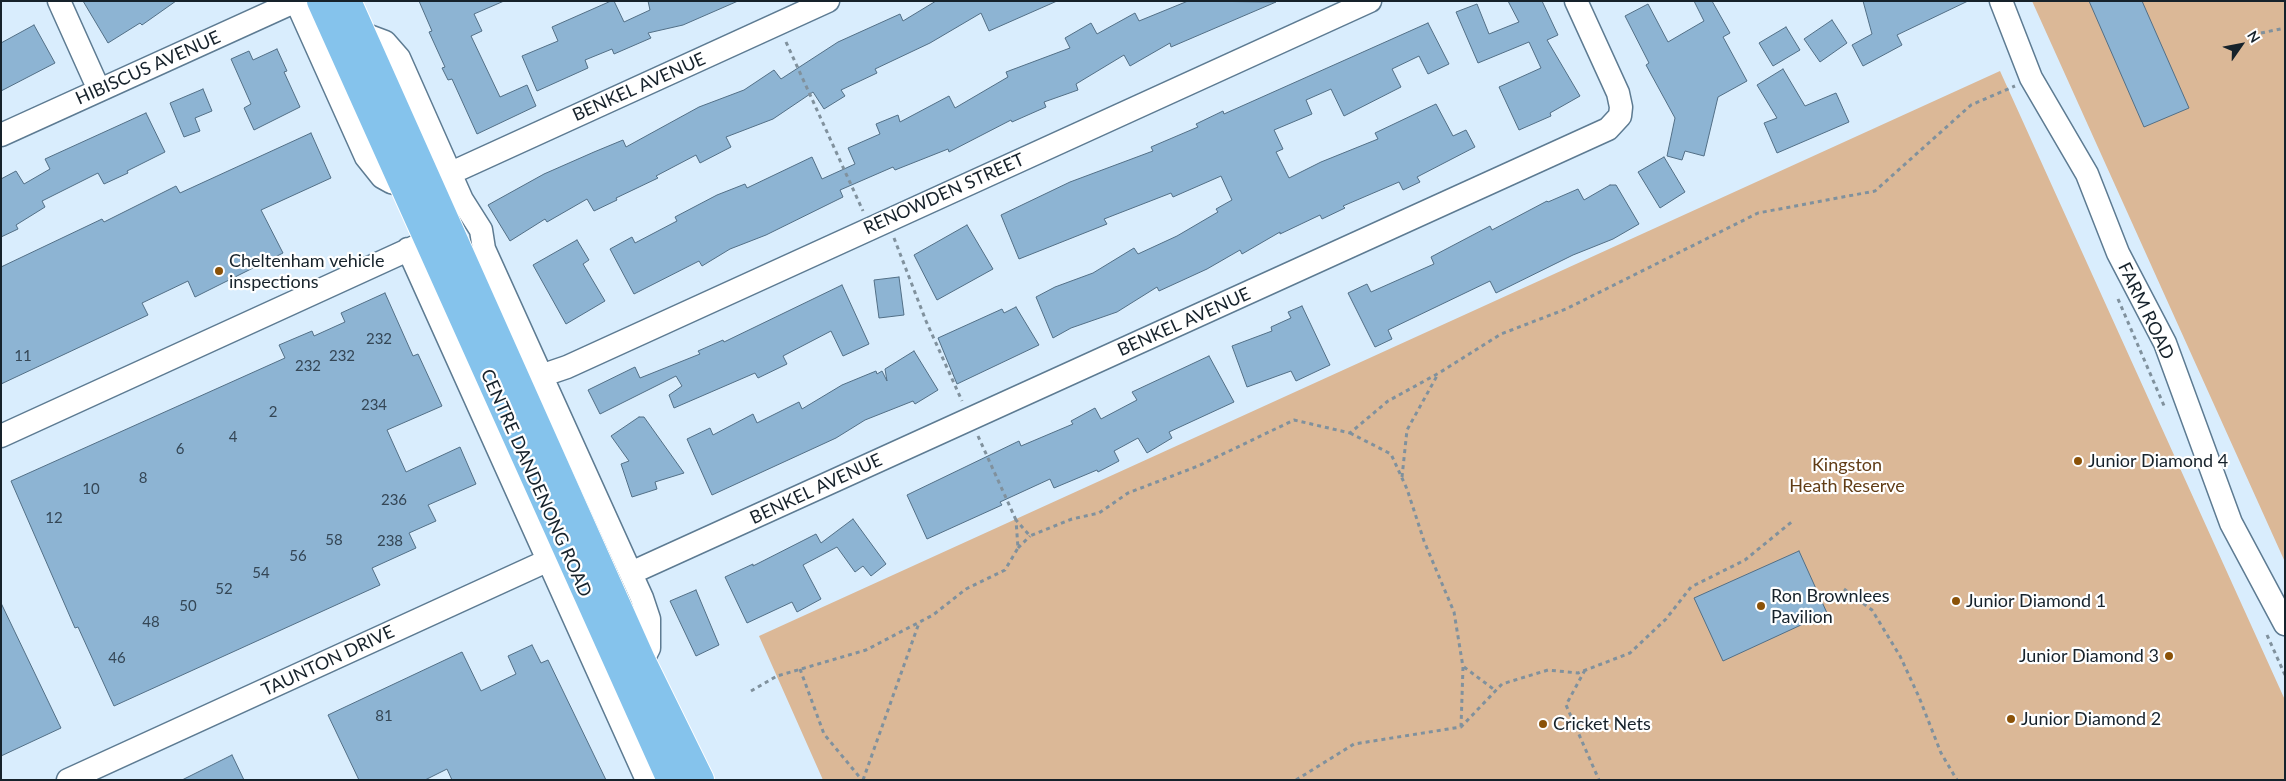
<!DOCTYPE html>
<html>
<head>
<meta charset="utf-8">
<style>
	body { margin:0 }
	#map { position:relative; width:2286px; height:781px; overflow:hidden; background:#d9edfd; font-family:Lato,sans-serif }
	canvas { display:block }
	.frame { position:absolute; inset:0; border:2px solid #16222b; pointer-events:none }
	.north { position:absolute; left:2216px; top:20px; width:50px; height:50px; -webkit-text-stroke:4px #fff; paint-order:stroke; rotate:57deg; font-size:14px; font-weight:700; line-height:20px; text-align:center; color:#16222b }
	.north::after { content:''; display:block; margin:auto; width:18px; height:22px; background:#16222b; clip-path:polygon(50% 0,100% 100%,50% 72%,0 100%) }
</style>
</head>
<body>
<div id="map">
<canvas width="2286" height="781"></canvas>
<div class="frame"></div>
<div class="north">N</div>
</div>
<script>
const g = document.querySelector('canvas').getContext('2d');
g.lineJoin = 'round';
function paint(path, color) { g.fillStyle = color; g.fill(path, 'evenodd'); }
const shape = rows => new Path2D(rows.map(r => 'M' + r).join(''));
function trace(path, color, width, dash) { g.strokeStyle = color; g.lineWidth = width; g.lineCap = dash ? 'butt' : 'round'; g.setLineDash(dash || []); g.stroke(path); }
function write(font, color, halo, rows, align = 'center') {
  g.font = font + ' Lato,sans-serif'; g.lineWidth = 4.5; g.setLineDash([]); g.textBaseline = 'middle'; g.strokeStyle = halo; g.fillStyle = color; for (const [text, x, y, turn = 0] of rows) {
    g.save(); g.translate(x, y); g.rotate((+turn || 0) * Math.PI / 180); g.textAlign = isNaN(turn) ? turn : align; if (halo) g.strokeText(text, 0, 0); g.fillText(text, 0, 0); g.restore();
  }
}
const green = shape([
	[2032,1,2285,1,2285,562],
	[2000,71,2285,700,2285,780,823,780,759,636]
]);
const building = shape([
	[83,1,176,1,142,25,140,23,108,43,83,1],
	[419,1,504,1,474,14,482,31,471,36,500,97,527,85,536,106,477,134,452,79,448,80,442,68,445,67,429,32,432,31,419,1],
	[611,1,614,1,624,22,650,10,648,1,738,1,683,25,648,33,651,38,614,54,612,49,585,60,588,68,537,91,522,56,558,41,552,27,611,1],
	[936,1,1057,1,989,31,981,13,930,43,875,69,877,73,841,90,845,96,824,109,813,92,773,119,726,137,731,147,700,163,696,155,656,176,658,178,616,198,617,200,594,211,587,199,547,222,545,219,510,241,488,205,544,174,594,152,623,140,626,147,699,107,744,90,774,70,781,79,838,42,900,14,903,21,936,1],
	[1188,1,1276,2,1171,47,1170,43,1130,66,1124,55,1076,84,1078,90,1044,102,1046,107,1012,122,1011,120,949,152,948,149,895,170,893,167,840,190,843,197,766,235,730,249,702,266,699,261,634,294,610,249,632,237,635,243,677,221,675,217,717,195,745,184,747,188,812,157,822,179,855,164,848,148,880,134,876,124,898,115,900,122,949,96,955,108,1008,77,1006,72,1070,48,1065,38,1091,23,1097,34,1135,13,1139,21,1188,1],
	[1508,1,1542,1,1558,35,1547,40,1580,96,1550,113,1551,116,1519,130,1499,87,1541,68,1529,42,1478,63,1456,12,1477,4,1489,34,1519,22,1508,1],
	[1694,1,1712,1,1730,33,1723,37,1747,81,1718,97,1704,156,1685,151,1682,160,1667,156,1675,118,1646,65,1649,63,1625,16,1648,4,1668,42,1704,21,1694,1],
	[1863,1,1968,1,1897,35,1902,45,1863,66,1852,45,1872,34,1863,1],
	[2089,1,2142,1,2189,108,2144,127,2089,1],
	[1832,20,1847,43,1820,62,1804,39,1832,20],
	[1428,23,1449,64,1428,74,1419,56,1392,69,1401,87,1344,116,1331,89,1306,100,1312,114,1274,130,1283,149,1276,152,1289,178,1321,162,1378,139,1375,133,1436,104,1453,136,1466,130,1475,147,1417,177,1420,182,1403,190,1399,182,1343,206,1345,208,1322,219,1320,215,1280,234,1280,232,1242,254,1240,250,1207,269,1159,291,1157,287,1117,312,1071,328,1053,338,1036,297,1055,287,1093,273,1134,248,1138,254,1177,236,1218,212,1216,209,1232,200,1221,176,1173,197,1171,193,1104,219,1107,224,1019,259,1001,215,1070,182,1153,151,1151,147,1198,127,1196,124,1223,111,1224,114,1428,23],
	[34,25,55,63,1,91,1,43,34,25],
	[1786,27,1800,50,1773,66,1759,43,1786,27],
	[277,49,287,71,284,72,300,107,254,130,244,108,251,104,231,59,249,51,253,60,277,49],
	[1783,69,1805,106,1836,93,1849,122,1777,153,1764,123,1777,118,1757,85,1783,69],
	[203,89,212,111,195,118,200,131,184,137,170,103,203,89],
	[146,113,165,152,127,171,128,173,104,184,98,173,42,201,45,207,16,225,18,229,1,237,1,179,16,171,24,184,50,169,45,159,146,113],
	[311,133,331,178,261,210,283,253,195,297,188,281,142,303,148,315,1,384,1,267,102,219,104,222,176,186,180,193,311,133],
	[1664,157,1685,192,1660,208,1638,172,1664,157],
	[1610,185,1616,185,1639,224,1613,239,1573,255,1496,293,1490,281,1388,330,1392,339,1375,347,1348,293,1367,284,1371,292,1434,264,1431,257,1490,226,1492,230,1547,201,1548,202,1578,189,1584,200,1610,185],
	[967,225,993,269,937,300,914,255,967,225],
	[577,240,589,260,583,264,605,301,566,324,533,265,577,240],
	[899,277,904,315,879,318,874,280,899,277],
	[842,285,869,344,843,356,831,331,783,356,787,364,758,378,755,373,674,408,669,395,682,386,676,376,600,414,588,390,635,367,640,378,700,354,698,351,723,340,724,342,842,285],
	[385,293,413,356,418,354,442,406,387,430,406,472,460,447,476,484,428,505,436,521,409,533,416,548,372,568,380,585,114,706,78,627,75,628,11,481,285,358,279,345,312,331,314,336,345,322,341,313,385,293],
	[1302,306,1330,365,1296,381,1291,371,1247,387,1232,346,1272,331,1271,327,1291,318,1288,312,1302,306],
	[1016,307,1039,345,957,384,938,338,1002,309,1004,313,1016,307],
	[914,351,938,390,915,404,913,401,865,420,836,438,712,495,687,439,710,428,713,435,753,414,757,423,799,402,802,409,842,385,876,371,877,374,882,371,887,381,885,369,914,351],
	[1209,356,1234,402,1169,432,1172,438,1147,453,1138,438,1114,451,1119,461,1098,472,1097,470,1054,488,1050,479,1000,502,1002,505,927,539,907,495,1019,441,1021,446,1073,424,1071,421,1095,408,1101,419,1137,400,1132,392,1209,356],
	[639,417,644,417,684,473,655,482,657,489,632,497,621,464,629,461,611,436,639,417],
	[853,519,886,564,871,576,863,566,855,572,837,547,803,565,821,599,797,612,792,602,747,623,725,577,753,564,753,566,816,534,821,543,853,519],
	[1799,551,1827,613,1723,661,1694,598,1799,551],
	[696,590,719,645,696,656,670,601,696,590],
	[1,603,61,728,1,756,1,603],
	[532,645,541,663,548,660,606,780,452,780,447,769,425,780,359,780,328,715,462,652,481,691,516,674,508,656,532,645],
	[232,755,244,780,182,780,232,755]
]);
const path = shape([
	[2261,33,2285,28],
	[786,42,863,211],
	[894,238,926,321,962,401],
	[2118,299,2165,408],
	[1350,433,1391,454,1407,489,1424,541,1454,612,1463,667,1461,727],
	[978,436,1016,520],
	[1402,477,1407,430,1438,374],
	[1018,548,1030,536],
	[1844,589,1872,610,1900,656,1919,697,1941,753,1957,780],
	[2267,635,2285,675],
	[1464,667,1496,691],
	[800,669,824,734,862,780],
	[1585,670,1566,705,1599,780],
	[751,691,777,676,866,650,933,615,966,589,1005,570,1018,548,1016,520,1030,536,1072,519,1099,513,1128,493,1198,466,1294,420,1350,433,1388,401,1439,373,1501,334,1566,309,1758,213,1875,191,1971,105,2015,86],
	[863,780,919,623],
	[1296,780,1354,744,1461,727,1502,684,1548,670,1578,673,1630,653,1666,619,1691,587,1745,560,1794,520]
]);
const minor = shape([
	[59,1,99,90],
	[296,1,366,157,382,177,391,182,403,185],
	[2001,1,2031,78,2087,174,2118,253,2165,343,2231,523,2285,624],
	[361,33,385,42,399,58,462,200,481,230,484,249,642,598,649,619,649,648,642,662],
	[1,135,296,1],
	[451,173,828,1],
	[408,249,647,780],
	[517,384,567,367,1370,1],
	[1,436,421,244],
	[631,573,1608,129,1620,116,1621,107,1618,93,1576,1],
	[68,780,562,554]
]);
const major = shape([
	[321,1,671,780],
	[347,1,642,662,700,780]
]);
const markers = [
	[219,271,5,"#8b5208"],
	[2078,461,5,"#8b5208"],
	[1956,601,5,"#8b5208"],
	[1761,606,5,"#8b5208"],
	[2169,656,5,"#8b5208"],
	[2011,719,5,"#8b5208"],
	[1543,724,5,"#8b5208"]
];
const numberNames = [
	["232",379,339],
	["11",23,356],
	["232",342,356],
	["232",308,366],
	["234",374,405],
	["2",273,412],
	["4",233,437],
	["6",180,449],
	["8",143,478],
	["10",91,489],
	["236",394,500],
	["12",54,518],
	["58",334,540],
	["238",390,541],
	["56",298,556],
	["54",261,573],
	["52",224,589],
	["50",188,606],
	["48",151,622],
	["46",117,658],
	["81",384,716]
];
const streetNames = [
	["HIBISCUS AVENUE",148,68,-24],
	["BENKEL AVENUE",639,87,-24],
	["RENOWDEN STREET",944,194,-24],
	["FARM ROAD",2146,311,64],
	["BENKEL AVENUE",1184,322,-24],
	["CENTRE DANDENONG ROAD",536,483,66],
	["BENKEL AVENUE",816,489,-25],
	["TAUNTON DRIVE",328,661,-25]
];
const poiNames = [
	["Cheltenham vehicle",229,261],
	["inspections",229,282],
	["Junior Diamond 4",2088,461],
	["Ron Brownlees",1771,596],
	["Pavilion",1771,617],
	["Junior Diamond 1",1966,601],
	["Junior Diamond 3",2159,656,"right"],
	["Junior Diamond 2",2021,719],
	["Cricket Nets",1553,724]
];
const parkNames = [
	["Kingston",1847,465],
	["Heath Reserve",1847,486]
];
paint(green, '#dbb897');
paint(building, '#8db4d3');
trace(building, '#526f86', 1);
trace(minor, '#5d7b92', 25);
trace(major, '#fff', 30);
trace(path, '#80919d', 3, [4, 4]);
trace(minor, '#fff', 22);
trace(major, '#85c3ec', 28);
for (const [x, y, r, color] of markers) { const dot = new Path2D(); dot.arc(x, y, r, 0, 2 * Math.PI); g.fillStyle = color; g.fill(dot); trace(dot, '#fff', 2); }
write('15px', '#344655', null, numberNames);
write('18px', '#16222b', '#fff', streetNames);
write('18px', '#16222b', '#fff', poiNames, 'left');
write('18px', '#613c15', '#fff', parkNames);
</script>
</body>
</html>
